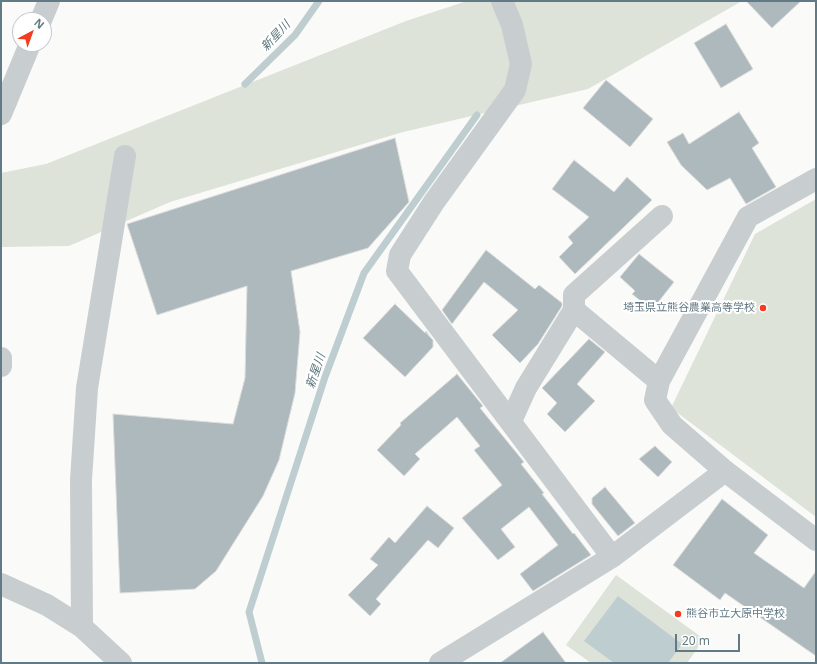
<!DOCTYPE html>
<html>
<head>
<meta charset="utf-8">
<style>
	body { margin:0 }
	#map { position:relative; width:817px; height:664px; overflow:hidden; background:#fafaf8; font-family:"Noto Sans",sans-serif }
	canvas { display:block }
	.frame { position:absolute; inset:0; border:2px solid #627a85; pointer-events:none }
	.north { position:absolute; left:12px; top:12px; width:40px; height:40px; box-sizing:border-box; background:#fff; border:1px solid #c0cace; border-radius:50%; rotate:41deg; font-size:11px; font-weight:700; line-height:16px; text-align:center; color:#627a85 }
	.north::after { content:''; display:block; margin:auto; width:14px; height:18px; background:#f23d20; clip-path:polygon(50% 0,100% 100%,50% 72%,0 100%) }
	.scale { position:absolute; left:675px; top:634px; width:65px; height:18px; box-sizing:border-box; border:2px solid #627a85; border-top:0; padding-left:5px; font-size:12px; line-height:14px; white-space:nowrap; color:#627a85; -webkit-text-stroke:3px #fff; paint-order:stroke }
</style>
</head>
<body>
<div id="map">
<canvas width="817" height="664"></canvas>
<div class="frame"></div>
<div class="north">N</div>
<div class="scale">20 m</div>
</div>
<script>
const g = document.querySelector('canvas').getContext('2d');
g.lineJoin = 'round';
function paint(path, color) { g.fillStyle = color; g.fill(path, 'evenodd'); }
const shape = rows => new Path2D(rows.map(r => 'M' + r).join(''));
function trace(path, color, width, dash) { g.strokeStyle = color; g.lineWidth = width; g.lineCap = dash ? 'butt' : 'round'; g.setLineDash(dash || []); g.stroke(path); }
function write(font, color, halo, rows, align = 'center') {
  g.font = font + ' "Noto Sans","Noto Sans JP",sans-serif'; g.lineWidth = 4; g.setLineDash([]); g.textBaseline = 'middle'; g.strokeStyle = halo; g.fillStyle = color; for (const [text, x, y, turn = 0] of rows) {
    g.save(); g.translate(x, y); g.rotate((+turn || 0) * Math.PI / 180); g.textAlign = isNaN(turn) ? turn : align; if (halo) g.strokeText(text, 0, 0); g.fillText(text, 0, 0); g.restore();
  }
}
const green = shape([
	[467,1,742,1,588,89,403,132,170,202,69,246,1,247,1,173,46,164,406,21],
	[816,199,816,517,671,408,755,234],
	[616,575,704,639,687,663,591,663,566,645]
]);
const water = shape([
	[618,596,682,644,668,663,614,663,584,641]
]);
const stream = shape([
	[245,84,295,35,319,1],
	[262,663,249,612,325,377,364,273,477,115]
]);
const building = shape([
	[746,1,801,1,772,28,746,1],
	[726,24,753,69,721,88,694,43,726,24],
	[606,80,653,119,630,147,583,108,606,80],
	[739,112,759,143,752,148,776,187,746,204,730,178,707,190,681,165,667,142,683,133,689,144,739,112],
	[395,138,409,202,368,248,291,271,300,332,295,393,279,460,263,496,216,571,195,589,120,593,113,414,233,424,245,378,247,286,157,315,127,224,395,138],
	[574,160,614,192,627,177,652,200,575,274,559,257,573,243,568,237,589,217,552,189,574,160],
	[486,250,535,289,539,285,562,303,562,306,538,344,520,363,492,335,518,310,484,282,452,324,442,310,486,250],
	[639,254,674,282,652,310,632,294,635,291,620,277,639,254],
	[395,304,425,333,426,331,431,338,426,333,433,340,433,347,405,377,363,338,395,304],
	[589,339,605,352,577,384,595,401,565,432,547,414,557,403,542,388,589,339],
	[457,374,483,406,480,408,524,462,521,464,544,493,542,494,573,534,574,533,591,555,533,591,520,574,558,545,529,507,501,529,515,547,498,560,462,518,502,485,474,450,480,446,457,417,415,454,420,459,404,476,377,450,401,425,400,423,457,374],
	[655,446,672,462,658,477,639,459,655,446],
	[605,487,635,523,618,536,592,504,592,498,605,487],
	[722,499,768,535,754,553,804,588,816,571,816,656,725,593,720,600,673,565,722,499],
	[427,506,454,528,438,548,428,540,376,599,381,604,370,616,348,595,378,565,370,559,389,537,395,543,427,506],
	[543,632,566,663,500,663,543,632]
]);
const minor = shape([
	[502,1,512,25,521,64,515,90,434,202,400,255,397,271,612,557],
	[41,20,49,1],
	[1,114,30,44],
	[816,179,748,217,659,381,655,400,672,425,725,471,816,540],
	[574,310,574,295,662,216],
	[1,358,1,366],
	[511,421,526,388,574,310,659,381],
	[1,584,47,605,82,627,121,663],
	[82,627,81,480,87,388,125,156],
	[440,663,612,557,725,471]
]);
const markers = [
	[763,308,4,"#f23d20"],
	[678,614,4,"#f23d20"]
];
const poiNames = [
	["埼玉県立熊谷農業高等学校",755,308],
	["熊谷市立大原中学校",686,614,"left"]
];
const waterNames = [
	["新星川",276,36,-47],
	["新星川",316,371,-71]
];
paint(green, '#dde3d8');
paint(water, '#becdd0');
trace(stream, '#becdd0', 7);
paint(building, '#adb9bd');
trace(building, '#dcdcda', 1);
trace(minor, '#c8cdd0', 22);
for (const [x, y, r, color] of markers) { const dot = new Path2D(); dot.arc(x, y, r, 0, 2 * Math.PI); g.fillStyle = color; g.fill(dot); trace(dot, '#fff', 1.5); }
write('11px', '#627a85', '#fff', poiNames, 'right');
write('italic 12px', '#5e787e', '#fff', waterNames);
</script>
</body>
</html>
